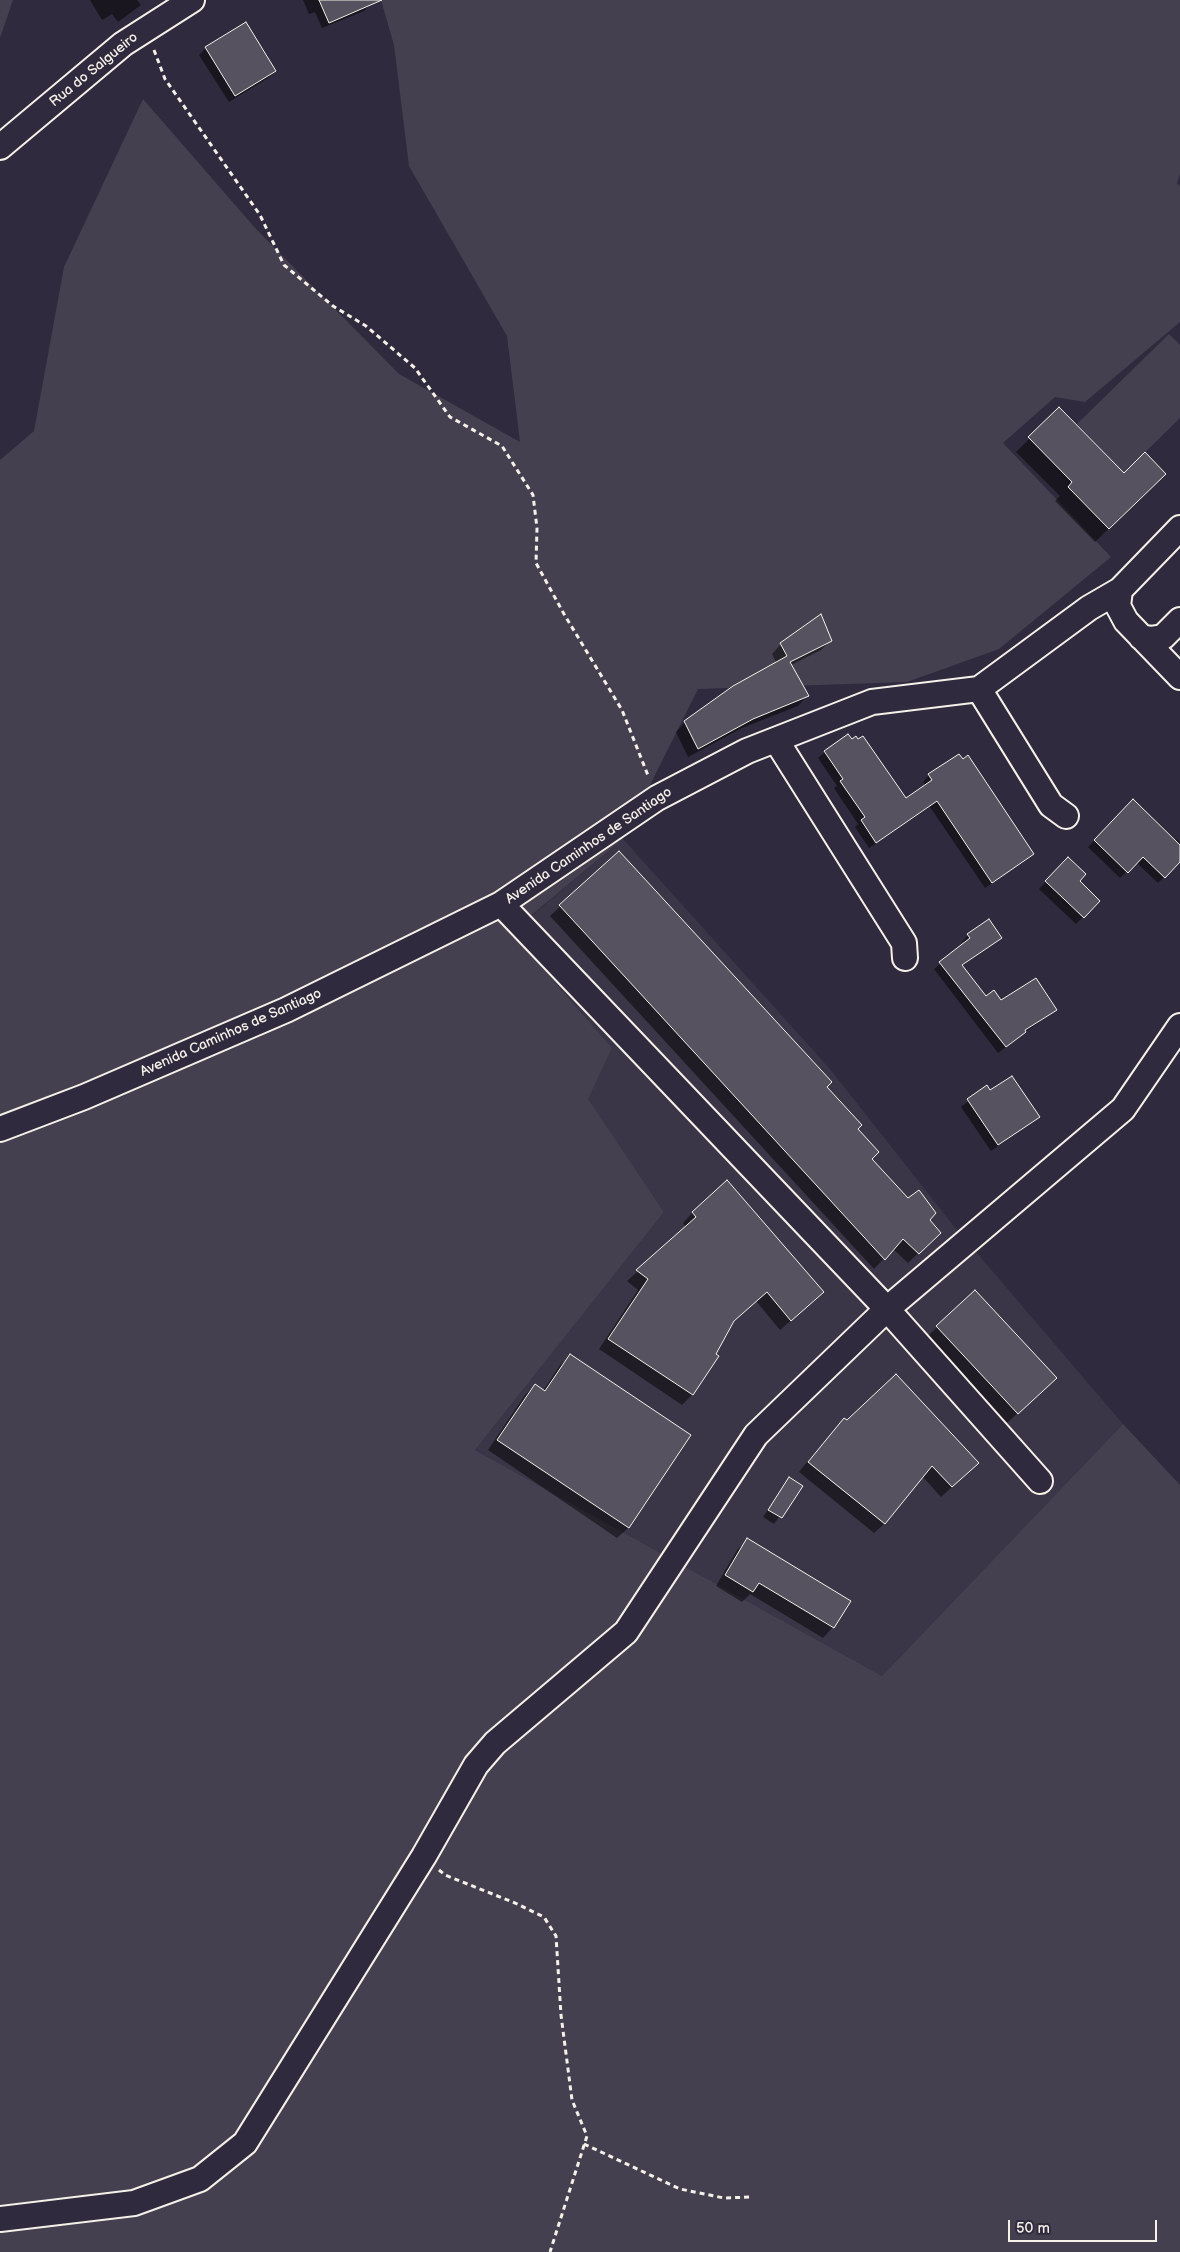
<!DOCTYPE html>
<html>
<head>
<meta charset="utf-8">
<style>
	body { margin:0 }
	#map { position:relative; width:1180px; height:2252px; overflow:hidden; background:#2f2a3d; font-family:"Balsamiq Sans",sans-serif }
	canvas { display:block }
	.scale { position:absolute; left:1008px; top:2220px; width:149px; height:22px; box-sizing:border-box; border:2px solid #f4f1e8; border-top:0; padding-left:6px; font-size:15px; line-height:18px; white-space:nowrap; color:#f4f1e8; -webkit-text-stroke:4px #2f2a3d; paint-order:stroke }
</style>
</head>
<body>
<div id="map">
<canvas width="1180" height="2252"></canvas>
<div class="scale">50 m</div>
</div>
<script>
const g = document.querySelector('canvas').getContext('2d');
g.lineJoin = 'round';
function paint(path, color) { g.fillStyle = color; g.fill(path, 'evenodd'); }
const shape = rows => new Path2D(rows.map(r => 'M' + r).join(''));
function trace(path, color, width, dash) { g.strokeStyle = color; g.lineWidth = width; g.lineCap = dash ? 'butt' : 'round'; g.setLineDash(dash || []); g.stroke(path); }
function write(font, color, halo, rows, align = 'center') {
  g.font = font + ' "Balsamiq Sans",sans-serif'; g.lineWidth = 4; g.setLineDash([]); g.textBaseline = 'middle'; g.strokeStyle = halo; g.fillStyle = color; for (const [text, x, y, turn = 0] of rows) {
    g.save(); g.translate(x, y); g.rotate((+turn || 0) * Math.PI / 180); g.textAlign = isNaN(turn) ? turn : align; if (halo) g.strokeText(text, 0, 0); g.fillText(text, 0, 0); g.restore();
  }
}
const built = shape([
	[623,839,830,1069,953,1225,1123,1424,882,1676,475,1450,664,1212,587,1099,612,1048,511,933]
]);
const green = shape([
	[0,0,13,0,0,38],
	[381,0,1180,0,1180,174,1177,183,1180,186,1180,322,1085,402,1055,397,1003,443,1111,557,999,649,907,682,698,689,623,839,511,932,612,1048,588,1099,664,1212,475,1450,882,1676,1123,1424,1180,1485,1180,2252,0,2252,0,460,34,431,64,267,143,99,256,229,399,374,520,442,507,336,409,166,394,45],
	[1169,334,1180,345,1180,418,1124,473,1077,424]
]);
const shadow = shape([
	[90,0,137,0,141,5,118,22,112,14,102,20],
	[303,0,369,0,371,4,364,11,322,28,315,12,309,14],
	[206,48,275,71,268,78,229,102,199,55],
	[1059,409,1124,474,1164,474,1095,542,1055,501,1060,496,1016,452],
	[831,640,821,650,791,665,807,696,798,706,742,728,688,757,676,732,685,722,777,664,772,654,781,644],
	[825,752,906,800,925,786,923,782,929,775,1032,854,985,888,930,807,869,848,855,827,858,824,834,788,837,786,818,758],
	[1133,801,1174,841,1177,839,1180,842,1180,861,1158,883,1136,862,1120,878,1088,847],
	[619,852,825,1087,856,1129,870,1159,939,1233,908,1263,893,1249,874,1269,550,916],
	[1068,859,1078,881,1099,901,1076,924,1039,889],
	[968,935,1000,938,962,966,986,998,1055,1010,998,1053,934,969,964,944,962,942],
	[987,1087,990,1092,1038,1116,991,1151,961,1107],
	[693,1212,812,1302,780,1330,756,1301,732,1323,715,1354,718,1356,692,1395,682,1405,599,1349,638,1290,627,1281,686,1228,683,1223],
	[937,1327,1045,1388,1007,1423,927,1337],
	[571,1355,690,1435,628,1528,617,1538,488,1450,525,1395,535,1385,543,1391,560,1365],
	[844,1420,967,1473,941,1497,922,1476,885,1522,809,1460],
	[807,1462,884,1524,874,1533,799,1472],
	[789,1479,801,1486,774,1524,763,1517],
	[748,1540,833,1627,823,1638,750,1594,742,1602,716,1586,737,1550]
]);
const building = shape([
	[319,0,382,0,329,23,319,0],
	[246,22,276,71,235,96,205,47,246,22],
	[1059,407,1124,473,1145,452,1166,474,1109,529,1068,487,1072,482,1028,437,1059,407],
	[821,614,832,641,790,662,809,696,753,719,698,749,684,721,733,686,787,656,780,643,821,614],
	[848,734,852,739,856,736,858,739,863,736,906,798,932,780,928,774,959,754,963,759,968,755,1034,854,992,883,937,801,876,843,861,820,865,817,840,781,843,779,824,751,848,734],
	[1133,799,1180,845,1180,862,1165,878,1143,857,1128,873,1094,840,1133,799],
	[619,851,832,1082,827,1087,862,1125,858,1129,879,1152,872,1159,908,1198,919,1190,936,1213,930,1220,941,1233,919,1254,903,1239,885,1260,559,905,619,851],
	[1068,857,1086,874,1080,881,1100,901,1084,918,1045,881,1068,857],
	[989,919,1002,938,962,965,986,996,994,990,1001,1000,1036,978,1057,1010,1025,1030,1026,1032,1006,1047,939,962,970,938,967,934,989,919],
	[1012,1076,1040,1117,998,1145,967,1099,987,1085,990,1090,1012,1076],
	[727,1180,824,1292,791,1321,767,1292,734,1321,716,1354,719,1356,693,1395,608,1339,648,1279,636,1270,696,1217,692,1212,727,1180],
	[975,1290,1057,1378,1018,1414,936,1326,975,1290],
	[570,1354,691,1435,629,1528,497,1440,535,1384,545,1391,570,1354],
	[896,1374,979,1463,952,1487,932,1466,885,1524,808,1462,844,1418,847,1420,896,1374],
	[789,1477,803,1486,782,1518,768,1510,789,1477],
	[747,1538,851,1601,834,1628,759,1583,753,1592,725,1575,747,1538]
]);
const path = shape([
	[154,50,165,79,260,215,284,265,333,306,366,326,415,368,450,417,502,446,533,495,537,528,536,563,564,614,622,710,649,778],
	[439,1870,445,1875,515,1903,544,1917,556,1936,561,2015,572,2100,587,2136,550,2252],
	[584,2144,680,2189,724,2198,751,2197]
]);
const minor = shape([
	[0,147,123,44,192,0],
	[1120,590,1118,606,1126,621,1180,677],
	[1141,637,1150,639,1163,637,1180,620],
	[979,689,1051,805,1066,816],
	[776,740,904,943,905,958],
	[501,904,887,1309,1040,1481],
	[0,1129,84,1097,286,1010,501,904,657,798,747,751,872,702,979,689,1089,608,1120,590,1180,528],
	[0,2219,134,2203,200,2179,245,2143,424,1856,476,1765,495,1743,626,1632,756,1435,887,1309,1123,1109,1180,1026]
]);
const streetNames = [
	["Rua do Salgueiro",94,70,-39],
	["Avenida Caminhos de Santiago",589,846,-34],
	["Avenida Caminhos de Santiago",231,1033,-24]
];
paint(built, '#3b3647');
paint(green, '#454050');
paint(shadow, '#0007');
paint(building, '#56525f');
trace(building, '#f4f1e8', 1);
trace(minor, '#f4f1e8', 28);
trace(path, '#f4f1e8', 3, [5, 4]);
trace(minor, '#2f2a3d', 24);
write('14px', '#f4f1e8', '#2f2a3d', streetNames);
</script>
</body>
</html>
